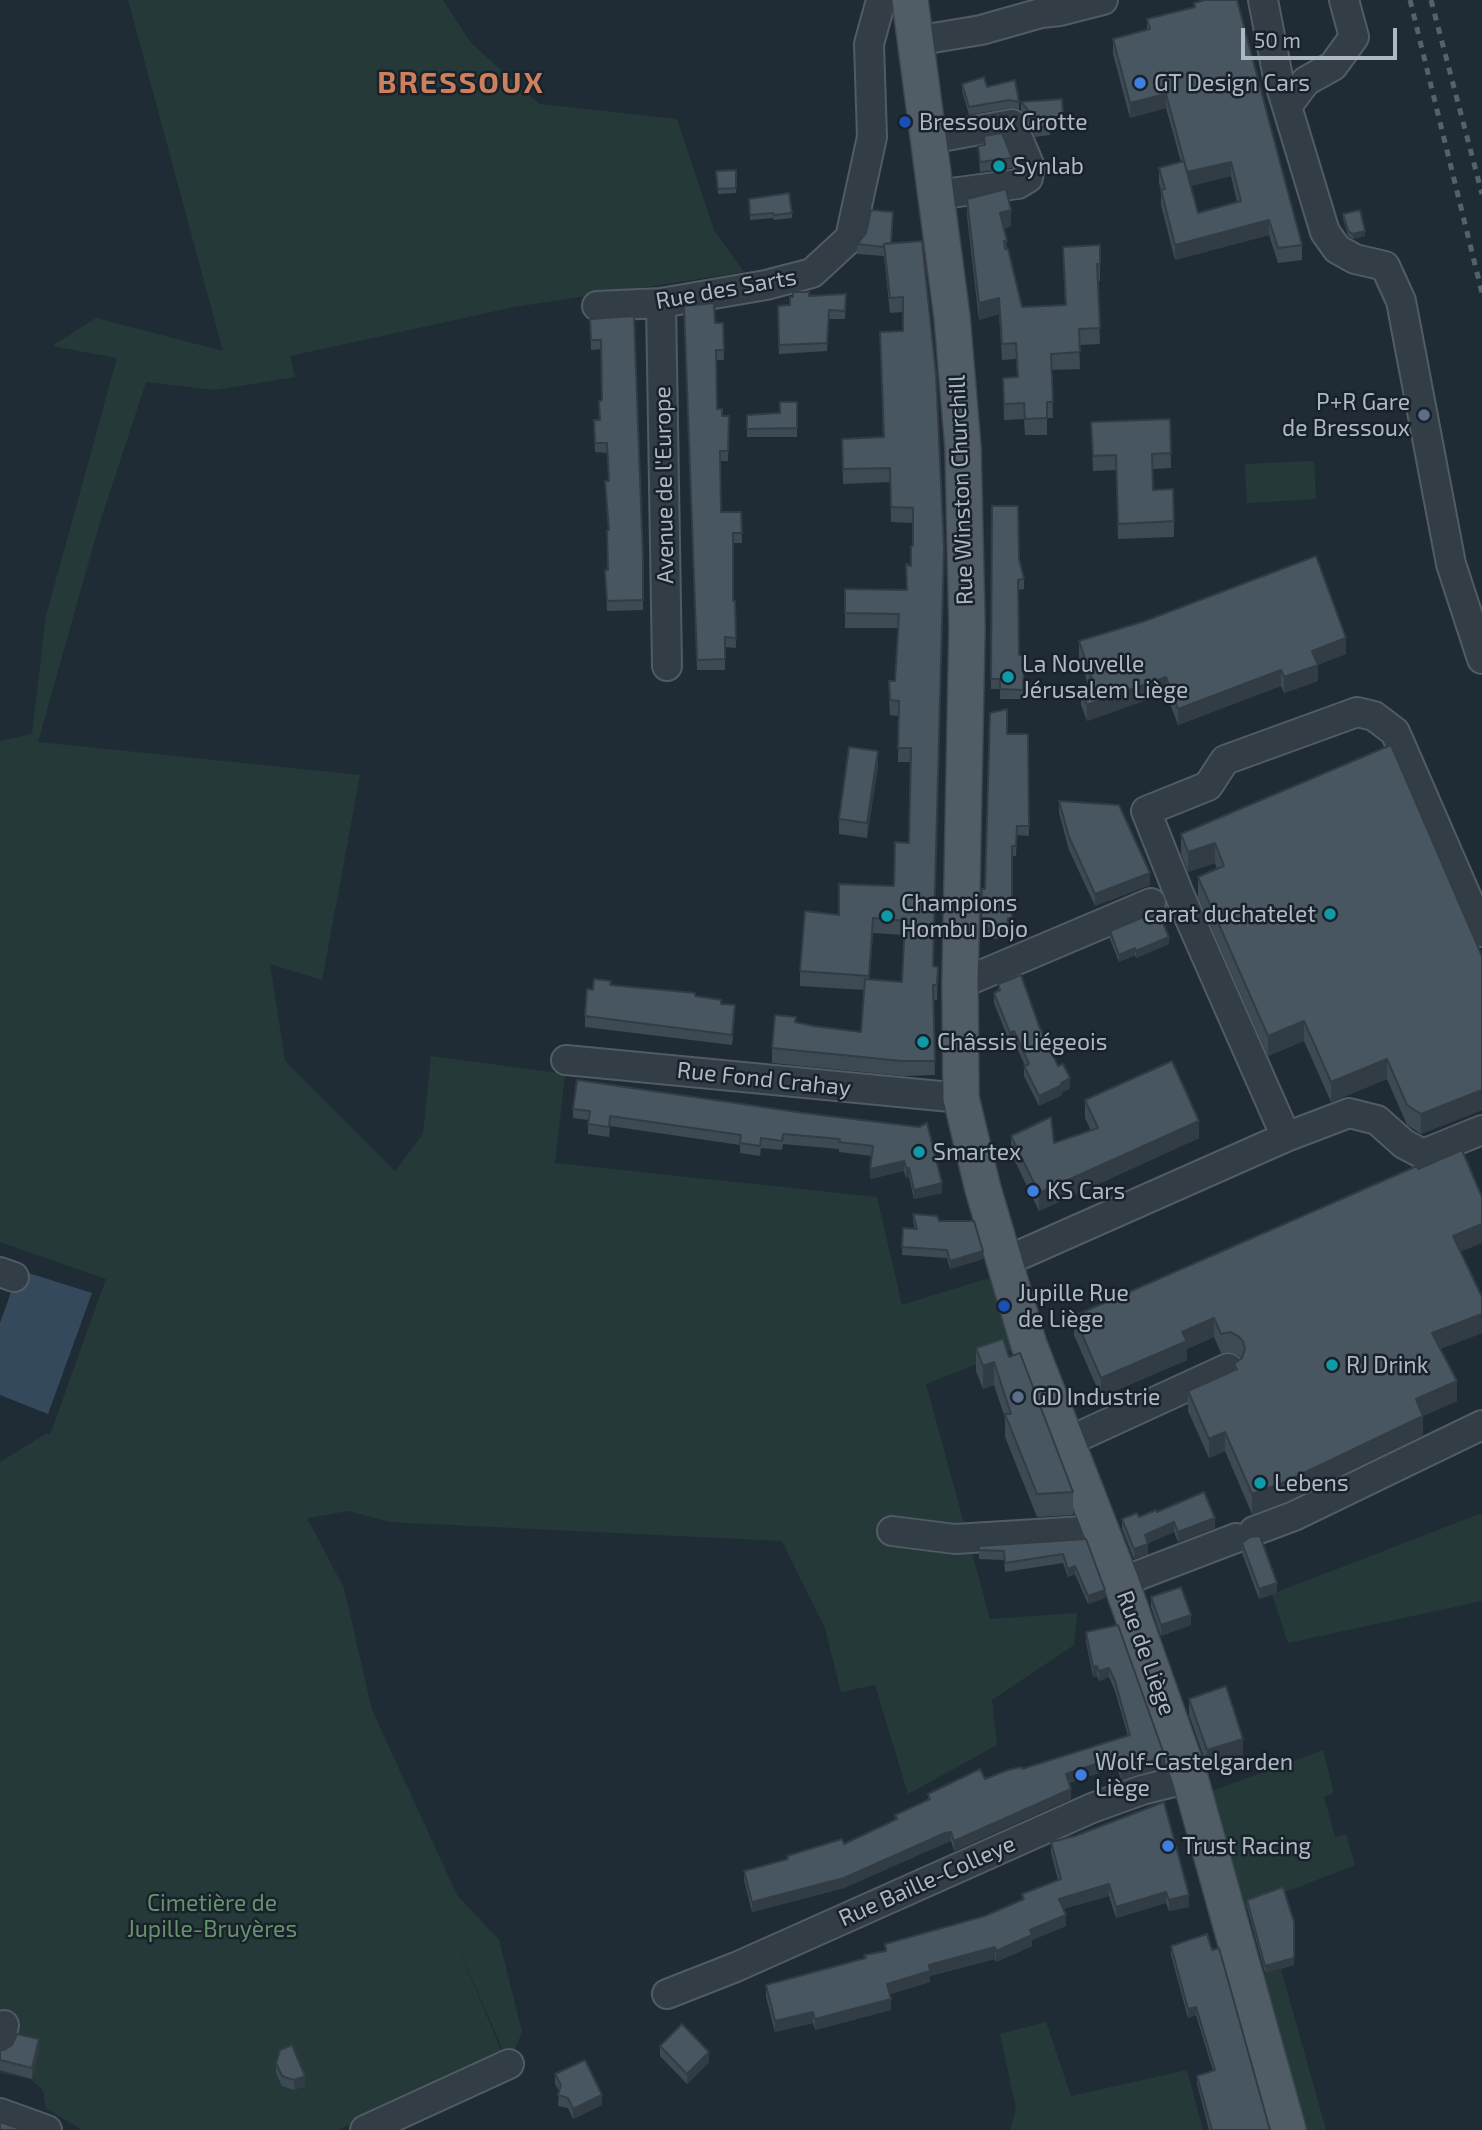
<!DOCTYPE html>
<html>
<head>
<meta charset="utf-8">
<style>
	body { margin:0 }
	#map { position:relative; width:1482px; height:2130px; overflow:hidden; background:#202c35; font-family:"Exo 2",sans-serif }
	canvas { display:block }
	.scale { position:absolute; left:1241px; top:28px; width:156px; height:32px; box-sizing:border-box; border:4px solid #adb8c3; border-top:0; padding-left:9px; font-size:21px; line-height:24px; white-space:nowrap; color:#adb8c3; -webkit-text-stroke:5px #19222a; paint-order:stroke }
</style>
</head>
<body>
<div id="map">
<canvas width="1482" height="2130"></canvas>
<div class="scale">50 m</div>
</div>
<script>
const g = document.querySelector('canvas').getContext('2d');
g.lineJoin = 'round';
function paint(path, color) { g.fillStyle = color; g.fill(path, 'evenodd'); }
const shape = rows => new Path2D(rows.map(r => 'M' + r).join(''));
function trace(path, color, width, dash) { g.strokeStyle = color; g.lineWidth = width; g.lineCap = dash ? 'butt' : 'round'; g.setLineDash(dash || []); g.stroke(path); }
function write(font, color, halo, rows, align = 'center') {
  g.font = font + ' "Exo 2",sans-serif'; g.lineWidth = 5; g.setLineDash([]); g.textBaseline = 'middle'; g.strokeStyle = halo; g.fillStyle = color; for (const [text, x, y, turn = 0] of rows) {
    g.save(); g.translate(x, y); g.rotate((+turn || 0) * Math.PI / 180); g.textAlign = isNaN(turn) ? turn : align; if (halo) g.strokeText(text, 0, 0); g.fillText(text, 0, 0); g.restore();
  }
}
const green = shape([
	[128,0,443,0,471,43,539,104,677,119,714,230,744,272,514,307,290,356,295,377,215,390,146,382,99,525,38,742,360,775,322,980,270,964,285,1061,395,1171,423,1134,431,1056,565,1074,555,1163,877,1197,902,1305,992,1277,1015,1349,926,1384,990,1619,1077,1613,1074,1645,992,1700,997,1745,908,1794,875,1685,841,1692,825,1628,782,1541,390,1522,348,1511,307,1518,344,1588,372,1710,457,1895,499,1940,522,2032,509,2064,451,1931,504,2057,337,2130,82,2130,46,2108,43,2090,30,2079,0,2073,0,1462,47,1433,50,1435,106,1279,0,1242,0,741,32,734,46,616,117,358,52,346,96,318,223,351],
	[1314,461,1316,499,1247,503,1245,464],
	[1482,1513,1482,1601,1288,1643,1272,1594],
	[1323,1750,1334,1793,1324,1797,1335,1837,1346,1834,1355,1865,1245,1908,1212,1791],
	[1281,1969,1326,2130,1307,2130,1283,2045,1264,1974],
	[1046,2022,1071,2096,1187,2070,1203,2130,1010,2130,1016,2109,1000,2034]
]);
const water = shape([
	[19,1270,92,1293,48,1414,0,1395,0,1323]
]);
const minor = shape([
	[1263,0,1278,77,1325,232,1337,249,1355,259,1385,266,1401,301,1451,564,1482,659],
	[915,41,981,30,1041,13,1060,11,1103,0],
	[1288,105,1306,81,1333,66,1354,37,1344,0],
	[930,139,1012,124,1030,167,1028,178,1018,184,936,195],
	[661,303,667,666],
	[597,306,661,303,766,285,812,273,850,238,872,137,869,44,880,4,884,0],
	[960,984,1151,903],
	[566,1060,961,1098],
	[1286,1137,1179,894,1146,811,1208,786,1225,760,1357,712,1374,716,1395,732,1482,932],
	[1004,1262,1286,1137,1349,1113,1377,1120,1404,1144,1423,1154,1482,1130],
	[0,1272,14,1277],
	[1067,1442,1228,1368],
	[892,1531,955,1539,1100,1530],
	[1254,1531,1294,1516,1482,1425],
	[1121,1582,1236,1538],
	[667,1994,736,1967,1092,1808,1142,1790,1190,1778],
	[0,2044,4,2025],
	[0,2113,47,2130],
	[365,2130,509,2064]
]);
const major = shape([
	[910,0,952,317,963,448,967,627,960,984,961,1098,983,1189,1029,1345,1121,1582,1190,1778,1288,2130]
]);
const rail = shape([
	[1410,0,1482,293],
	[1431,0,1482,194]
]);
const wall = shape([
	[1194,3,1302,245,1302,260,1278,263,1269,235,1175,260,1161,205,1161,190,1159,183,1159,168,1181,162,1166,108,1130,118,1113,54,1113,39,1147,30,1147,19,1194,7],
	[1231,176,1237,202,1198,213,1190,186],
	[962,84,987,87,1019,102,1019,109,1009,108,969,115,962,91],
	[1021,102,1063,117,1063,126,1050,127,1050,135,1035,137,1027,118,1021,110],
	[984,136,1012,158,1012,168,980,172,978,146,984,145],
	[736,170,736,193,718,194,716,176],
	[749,199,792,213,792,218,774,220,773,218,750,220],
	[967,199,1011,226,1004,229,1007,249,1022,307,1065,305,1063,247,1100,245,1100,281,1098,281,1100,344,1079,345,1080,369,1051,370,1053,418,1047,418,1047,435,1025,435,1024,419,1004,420,1003,378,1017,377,1016,359,1002,360,999,314,979,320,967,216],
	[1343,214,1365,236,1353,239,1348,236,1343,219],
	[922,241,934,966,938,967,937,1000,933,1000,935,1075,902,1076,772,1063,772,1048,796,1022,813,1026,861,1032,864,990,800,986,800,971,839,915,894,886,909,843,910,762,898,762,899,716,890,715,889,696,889,681,895,681,898,628,845,628,845,589,907,590,911,566,913,546,913,523,891,522,890,482,843,484,842,439,883,437,880,332,903,331,903,312,890,313,884,256,857,254,857,244],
	[873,933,904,935,902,982,869,980],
	[846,294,845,319,829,319,827,351,779,354,778,306,790,305,809,296],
	[684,306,715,323,723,323,724,360,717,360,717,409,722,416,729,416,728,461,720,461,721,512,741,512,742,543,733,543,733,601,735,601,736,648,725,647,725,670,697,670],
	[634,316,643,559,643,610,607,611,605,570,608,570,608,530,605,481,609,481,607,453,595,452,594,420,599,420,602,400,601,349,591,350,590,319],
	[797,402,797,437,747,437,747,415,780,413],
	[1170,419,1171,468,1152,469,1153,490,1174,521,1174,537,1118,539,1116,470,1093,471,1091,422],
	[992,506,1019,559,1024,579,1024,589,1018,590,1019,655,1024,655,1023,699,1000,699,1000,689,991,689],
	[1079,641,1346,654,1317,665,1318,681,1284,693,1281,686,1178,725,1166,693,1087,721,1081,705,1081,689,1089,687,1079,657],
	[1007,734,1028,734,1029,836,1017,835,1016,856,1012,856,1012,928,1008,927,1007,939,981,938,982,889,985,889],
	[1391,745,1482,956,1482,1110,1421,1134,1407,1125,1387,1079,1331,1102,1304,1041,1268,1056,1198,897,1198,877,1217,869,1215,863,1188,872,1181,854,1181,834],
	[878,766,867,838,839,834,839,819],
	[1059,801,1150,885,1095,906,1069,850,1059,813],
	[1110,931,1169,944,1136,958,1135,955,1119,962,1110,939],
	[998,984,1039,1026,1070,1089,1062,1092,1062,1095,1039,1106,1024,1076,1024,1066,1025,1066,1014,1041,1010,1043,994,1003,994,993,998,991],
	[610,985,695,996,721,1004,735,1015,732,1045,585,1027,585,1016,593,990],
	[1085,1100,1199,1138,1039,1211,1011,1153,1011,1136,1054,1143,1091,1131,1085,1118],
	[573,1109,804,1113,919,1127,942,1193,914,1199,909,1177,906,1178,904,1171,870,1179,872,1156,839,1152,839,1149,783,1144,782,1150,761,1148,760,1156,740,1153,740,1145,610,1126,609,1137,588,1134,588,1120,573,1118],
	[913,1214,939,1221,983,1259,950,1269,947,1258,902,1255,903,1228,915,1229,913,1222],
	[1461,1252,1482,1297,1482,1333,1440,1349,1457,1401,1423,1416,1423,1435,1287,1501,1252,1514,1225,1451,1209,1458,1188,1411,1188,1391,1234,1371,1234,1364,1241,1358,1238,1355,1230,1352,1221,1353,1214,1337,1187,1349,1187,1360,1101,1397,1074,1335,1074,1316],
	[976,1348,1009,1357,1073,1492,1073,1515,1037,1517,1005,1437,1005,1418,994,1385,983,1389,976,1371],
	[1157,1512,1215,1528,1178,1542,1174,1532,1148,1543,1148,1554,1134,1559,1122,1529,1122,1519,1139,1517],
	[1086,1539,1105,1598,1088,1604,1075,1574,1068,1577,1063,1563,1005,1572,1004,1560,979,1559,979,1546],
	[1242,1543,1277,1593,1259,1599,1242,1553],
	[1151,1597,1191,1625,1161,1636,1151,1607],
	[1118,1625,1165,1767,1121,1780,1117,1767,1069,1783,1071,1799,954,1851,951,1841,945,1843,844,1888,752,1912,744,1880,744,1871,787,1859,787,1856,844,1844,895,1820,895,1815,928,1800,928,1794,1022,1769,1128,1736,1115,1691,1109,1677,1099,1681,1097,1676,1093,1677,1086,1642,1086,1632],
	[1189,1699,1243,1755,1207,1766,1189,1715],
	[1075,1836,1189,1907,1169,1911,1166,1903,1116,1918,1109,1896,1063,1909,1066,1926,1032,1940,1032,1946,996,1962,995,1959,930,1976,930,1982,890,1994,891,2010,815,2030,813,2023,775,2032,766,1997,766,1985,864,1958,864,1955,885,1951,885,1944,985,1916,1022,1900,1022,1894,1058,1880,1051,1853,1051,1842],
	[1247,1900,1294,1965,1265,1973,1247,1907],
	[1171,1946,1270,2130,1209,2130,1197,2084,1197,2076,1213,2071,1196,2015,1188,2018,1171,1955],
	[660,2046,709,2062,687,2084,660,2056],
	[39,2049,32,2079,0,2070,0,2050],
	[276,2063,305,2086,294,2090,282,2086,276,2073],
	[555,2074,602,2105,573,2119,568,2108,558,2106,559,2091,555,2084]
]);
const shadedWall = shape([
	[1166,94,1166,108,1130,118,1130,103],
	[1231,162,1231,176,1187,187,1187,172],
	[1011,210,1011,226,1000,230,1000,213],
	[1269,220,1269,235,1175,260,1175,245],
	[1365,231,1365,236,1353,239,1353,234],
	[999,298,999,314,979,320,979,303],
	[1346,638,1346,654,1312,667,1312,651],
	[1318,665,1318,681,1284,693,1284,677],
	[1281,670,1281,686,1178,725,1178,709],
	[1166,677,1166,693,1087,721,1087,705],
	[878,751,878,766,867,838,867,823],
	[1215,843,1215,863,1188,872,1188,852],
	[1150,873,1150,885,1095,906,1095,894],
	[873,918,873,933,869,990,869,976],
	[1169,937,1169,944,1136,958,1136,951],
	[1135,948,1135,955,1119,962,1119,955],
	[1304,1021,1304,1041,1268,1056,1268,1036],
	[1014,1031,1014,1041,1010,1043,1010,1033],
	[1387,1059,1387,1079,1331,1102,1331,1082],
	[1070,1078,1070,1089,1062,1092,1062,1095,1039,1106,1039,1096],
	[1482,1090,1482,1110,1421,1134,1421,1114],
	[1199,1121,1199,1138,1039,1211,1039,1193],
	[904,1161,904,1171,870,1179,870,1169],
	[906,1168,909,1168,909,1177,906,1178],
	[942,1183,942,1193,914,1199,914,1190],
	[1482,1224,1482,1243,1453,1255,1453,1236],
	[983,1251,983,1259,950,1269,950,1261],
	[1482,1314,1482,1333,1432,1352,1432,1333],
	[1214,1318,1214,1337,1187,1349,1187,1360,1101,1397,1101,1378,1182,1332],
	[994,1362,994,1385,983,1389,983,1366],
	[1457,1381,1457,1401,1416,1419,1416,1399],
	[1423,1416,1423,1435,1287,1501,1252,1514,1252,1494],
	[1225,1432,1225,1451,1209,1458,1209,1439],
	[1215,1518,1215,1528,1178,1542,1178,1532],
	[1174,1522,1174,1532,1145,1545,1145,1535],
	[1148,1544,1148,1554,1134,1559,1134,1549],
	[1075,1566,1075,1574,1068,1577,1068,1569],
	[1277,1583,1277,1593,1259,1599,1259,1589],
	[1105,1590,1105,1598,1088,1604,1088,1596],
	[1191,1615,1191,1625,1161,1636,1161,1625],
	[1097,1666,1097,1676,1093,1677,1093,1667],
	[1109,1668,1109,1677,1099,1681,1099,1671],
	[1243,1739,1243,1755,1207,1766,1207,1750],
	[1117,1757,1117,1767,1066,1783,1066,1774],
	[1165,1757,1165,1767,1121,1780,1121,1770],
	[1071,1789,1071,1799,954,1851,954,1841],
	[951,1832,951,1841,844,1888,752,1912,752,1902],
	[1109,1884,1109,1896,1059,1910,1059,1899],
	[1166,1892,1166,1903,1116,1918,1116,1907],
	[1189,1895,1189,1907,1169,1911,1169,1900],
	[1066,1915,1066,1926,1032,1940,1032,1946,996,1962,996,1951,1030,1930],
	[995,1947,995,1959,930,1976,930,1982,887,1995,887,1984,929,1965],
	[1294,1958,1294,1965,1265,1973,1265,1966],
	[891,1999,891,2010,815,2030,815,2019],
	[1196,2007,1196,2015,1188,2018,1188,2009],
	[813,2012,813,2023,775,2032,775,2021],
	[39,2039,39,2049,32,2079,32,2068],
	[709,2052,709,2062,687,2084,687,2074],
	[305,2076,305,2086,294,2090,294,2080],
	[602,2095,602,2105,573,2119,573,2109]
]);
const building = shape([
	[1205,0,1237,0,1302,245,1278,248,1269,220,1175,245,1161,190,1165,189,1159,168,1184,161,1198,213,1241,201,1231,162,1187,172,1166,94,1130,103,1113,39,1150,29,1147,19,1195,7,1194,3,1205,0],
	[984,77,987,87,1015,80,1019,102,1009,100,969,107,962,84,984,77],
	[1062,99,1063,117,1049,118,1050,126,1035,128,1027,109,1021,102,1062,99],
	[1002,133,1012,158,980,162,978,146,985,145,984,136,1002,133],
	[736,170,736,188,718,189,716,171,736,170],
	[1006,189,1011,210,1000,213,1007,241,1004,241,1005,249,1008,249,1022,307,1066,305,1063,247,1100,245,1100,264,1097,264,1100,328,1079,329,1080,352,1051,354,1053,402,1047,402,1047,418,1025,419,1024,403,1004,404,1003,378,1018,377,1016,343,1002,344,999,298,979,303,967,199,1006,189],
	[789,193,792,213,774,215,773,213,750,215,749,199,789,193],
	[871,210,893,212,891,243,884,244,884,247,857,244,866,233,871,210],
	[1360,210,1365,231,1353,234,1348,231,1343,214,1360,210],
	[922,241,936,374,944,548,933,966,938,967,937,985,933,985,935,1061,902,1061,772,1048,775,1015,796,1017,795,1022,813,1026,861,1032,865,979,902,982,905,921,873,918,869,976,800,971,805,911,839,915,839,884,894,886,895,842,909,843,911,748,898,748,899,701,890,700,889,681,895,681,899,614,845,613,845,589,907,590,906,564,911,566,911,546,913,546,913,508,891,507,890,468,843,469,842,439,884,437,880,332,903,331,903,297,890,298,884,244,922,241],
	[793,292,809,292,809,296,846,294,845,311,829,310,827,343,779,345,778,306,790,305,790,297,793,297,793,292],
	[714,303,715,323,723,323,724,350,716,350,717,409,722,409,722,416,729,416,728,451,720,451,721,512,741,512,742,533,733,533,733,601,735,601,736,638,725,637,725,659,697,660,684,306,714,303],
	[634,316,643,559,643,600,607,601,605,570,608,570,607,530,609,530,605,481,609,481,607,443,595,443,594,420,600,420,599,401,602,400,601,340,591,340,590,319,634,316],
	[780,402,797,402,797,428,747,429,747,415,780,413,780,402],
	[1170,419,1171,453,1152,454,1153,490,1173,489,1174,521,1118,524,1116,455,1093,456,1091,422,1170,419],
	[992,506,1018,506,1019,559,1024,579,1018,580,1019,655,1024,655,1023,690,1000,689,1000,679,991,679,992,506],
	[1316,556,1346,638,1312,651,1318,665,1284,677,1281,670,1178,709,1166,677,1087,705,1081,689,1094,685,1079,641,1145,621,1316,556],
	[1007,709,1007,734,1028,734,1029,826,1017,826,1016,846,1012,846,1012,918,1008,918,1007,929,981,928,982,889,985,889,990,713,1007,709],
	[1391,745,1482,956,1482,1090,1421,1114,1407,1105,1387,1059,1331,1082,1304,1021,1268,1036,1198,877,1224,866,1215,843,1188,852,1181,834,1391,745],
	[849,747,878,751,867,823,839,819,849,747],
	[1059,801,1119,805,1150,873,1095,894,1069,837,1059,801],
	[1158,911,1169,937,1136,951,1135,948,1119,955,1110,931,1158,911],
	[1021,975,1039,1026,1058,1066,1063,1064,1070,1078,1061,1083,1062,1085,1039,1096,1024,1066,1029,1064,1014,1031,1010,1033,994,993,1000,990,998,984,1021,975],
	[594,979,611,981,610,985,695,993,695,996,721,1000,721,1004,735,1005,732,1035,585,1016,587,989,593,990,594,979],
	[1172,1061,1199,1121,1039,1193,1011,1136,1051,1117,1054,1143,1098,1128,1085,1100,1172,1061],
	[577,1080,804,1113,919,1127,927,1123,942,1183,914,1190,909,1168,906,1168,904,1161,870,1169,873,1146,839,1142,840,1139,783,1134,782,1141,761,1138,760,1146,740,1143,741,1135,610,1116,609,1127,588,1124,590,1111,573,1109,577,1080],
	[1462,1150,1482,1197,1482,1224,1453,1236,1482,1297,1482,1314,1432,1333,1457,1381,1416,1399,1423,1416,1287,1481,1252,1494,1225,1432,1209,1439,1188,1391,1237,1369,1234,1364,1242,1358,1245,1349,1243,1341,1238,1336,1230,1332,1221,1334,1214,1318,1182,1332,1187,1341,1101,1378,1074,1316,1417,1166,1418,1169,1462,1150],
	[913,1214,937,1216,939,1221,974,1221,983,1251,950,1261,947,1250,902,1247,903,1228,917,1229,913,1214],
	[1003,1339,1009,1357,1020,1353,1073,1492,1037,1494,1005,1414,1011,1414,994,1362,983,1366,976,1348,1003,1339],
	[1204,1492,1215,1518,1178,1532,1174,1522,1145,1535,1148,1544,1134,1549,1122,1519,1137,1513,1139,1517,1156,1510,1157,1512,1204,1492],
	[1260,1536,1277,1583,1259,1589,1242,1543,1250,1537,1260,1536],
	[1086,1539,1105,1590,1088,1596,1075,1566,1068,1569,1063,1554,1005,1563,1004,1551,979,1550,979,1546,1086,1539],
	[1181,1587,1191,1615,1161,1625,1151,1597,1181,1587],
	[1118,1625,1165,1757,1121,1770,1117,1757,1066,1774,1071,1789,954,1841,951,1832,945,1833,844,1878,752,1902,744,1871,788,1859,787,1856,842,1839,844,1844,897,1819,895,1815,930,1799,928,1794,980,1769,985,1779,1008,1770,1021,1767,1022,1769,1130,1735,1115,1681,1109,1668,1099,1671,1097,1666,1093,1667,1086,1632,1118,1625],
	[1226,1686,1243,1739,1207,1750,1189,1699,1226,1686],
	[1164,1802,1189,1895,1169,1900,1166,1892,1116,1907,1109,1884,1059,1899,1066,1915,1030,1930,1032,1935,996,1951,995,1947,929,1965,930,1971,887,1984,891,1999,815,2019,813,2012,775,2021,766,1985,866,1958,864,1955,886,1951,885,1944,985,1916,1024,1899,1022,1894,1061,1879,1051,1842,1075,1836,1164,1802],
	[1283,1887,1294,1922,1294,1958,1265,1966,1247,1900,1283,1887],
	[1207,1934,1212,1950,1219,1948,1270,2130,1212,2130,1197,2076,1215,2070,1196,2007,1188,2009,1171,1946,1207,1934],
	[682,2024,709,2052,687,2074,660,2046,682,2024],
	[17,2034,39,2039,32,2068,0,2060,0,2050,4,2050,12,2045,17,2034],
	[292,2045,305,2076,294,2080,282,2076,276,2063,280,2050,292,2045],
	[585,2060,602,2095,573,2109,568,2098,558,2095,561,2085,555,2074,585,2060],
	[0,2122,23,2130,0,2130,0,2122]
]);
const markers = [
	[1140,83,7,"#3f7fe0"],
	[905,122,7,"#1a4fb4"],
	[999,166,7,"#0f9aa8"],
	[1424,415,7,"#5c6f8a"],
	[1008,677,7,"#0f9aa8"],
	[1330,914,7,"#0f9aa8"],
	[887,916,7,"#0f9aa8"],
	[923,1042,7,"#0f9aa8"],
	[919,1152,7,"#0f9aa8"],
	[1033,1191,7,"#3f7fe0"],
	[1004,1306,7,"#1a4fb4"],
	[1332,1365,7,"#0f9aa8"],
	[1018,1397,7,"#5c6f8a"],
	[1260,1483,7,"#0f9aa8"],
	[1081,1775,7,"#3f7fe0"],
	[1168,1846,7,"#3f7fe0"]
];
const poiNames = [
	["GT Design Cars",1154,83],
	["Bressoux Grotte",919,122],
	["Synlab",1013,166],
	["P+R Gare",1410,402,"right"],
	["de Bressoux",1410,428,"right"],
	["La Nouvelle",1022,664],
	["Jérusalem Liège",1022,690],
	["Champions",901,903],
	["Hombu Dojo",901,929],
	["carat duchatelet",1316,914,"right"],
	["Châssis Liégeois",937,1042],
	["Smartex",933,1152],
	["KS Cars",1047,1191],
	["Jupille Rue",1018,1293],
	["de Liège",1018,1319],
	["RJ Drink",1346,1365],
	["GD Industrie",1032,1397],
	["Lebens",1274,1483],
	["Wolf-Castelgarden",1095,1762],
	["Liège",1095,1788],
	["Trust Racing",1182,1846]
];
const streetNames = [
	["Rue des Sarts",726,289,-10],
	["Avenue de l'Europe",664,485,-91],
	["Rue Winston Churchill",961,490,-92],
	["Rue Fond Crahay",764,1079,6],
	["Rue de Liège",1146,1653,70],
	["Rue Baille-Colleye",927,1881,-24]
];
const parkNames = [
	["Cimetière de",212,1903],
	["Jupille-Bruyères",212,1929]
];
const districtNames = [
	["BRESSOUX",461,83]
];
paint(green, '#253a38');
paint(water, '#344a5c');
trace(minor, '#515b64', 32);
trace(major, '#3d4650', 38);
trace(minor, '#333d46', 28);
trace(major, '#515d66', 35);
trace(rail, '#55626d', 5, [7, 7]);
paint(wall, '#3e4a53');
paint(shadedWall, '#323c44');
paint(building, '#485661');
trace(building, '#323c44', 2);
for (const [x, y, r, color] of markers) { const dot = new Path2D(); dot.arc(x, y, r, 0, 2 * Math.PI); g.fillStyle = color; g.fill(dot); trace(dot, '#19222a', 2.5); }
write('23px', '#adb8c3', '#19222a', poiNames, 'left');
write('23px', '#adb8c3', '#19222a', streetNames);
write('23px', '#66926b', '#19222a', parkNames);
g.letterSpacing = '2px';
write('bold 30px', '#ce805d', '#19222a', districtNames);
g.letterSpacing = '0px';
</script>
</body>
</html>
